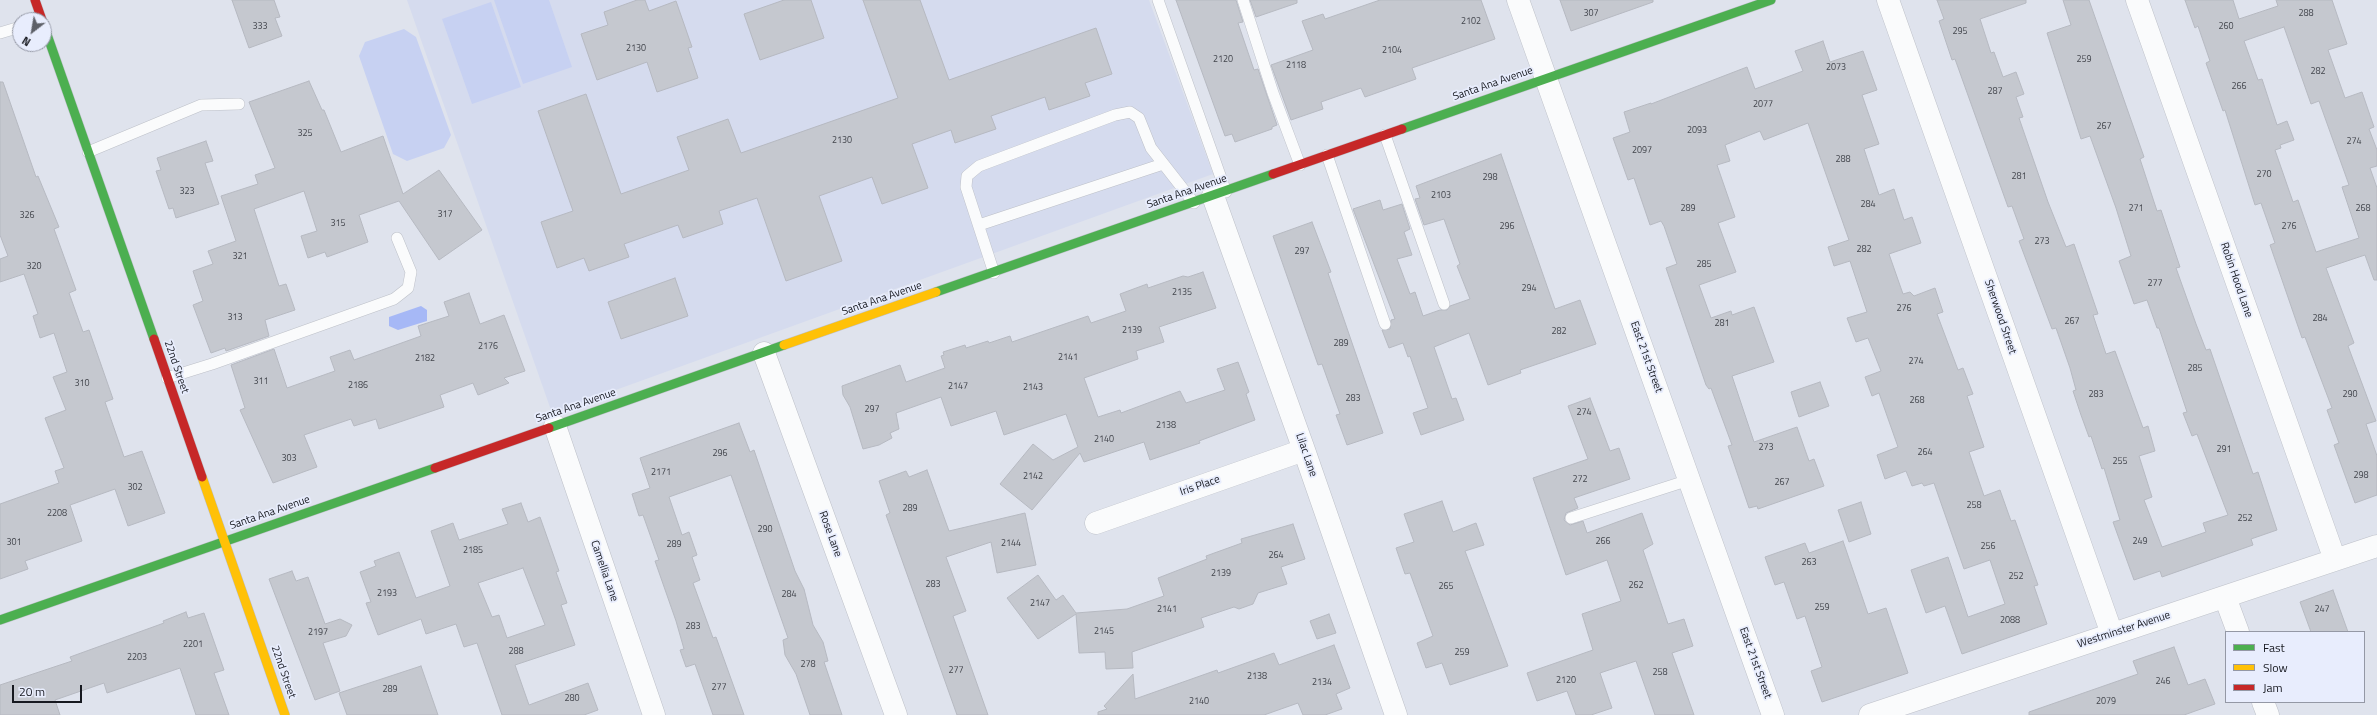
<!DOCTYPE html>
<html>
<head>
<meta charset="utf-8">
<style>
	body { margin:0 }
	#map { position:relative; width:2377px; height:715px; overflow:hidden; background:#dfe3ed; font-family:"Titillium Web",sans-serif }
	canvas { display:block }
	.legend { position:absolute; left:2225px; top:631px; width:140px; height:72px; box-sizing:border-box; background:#e8edfd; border:1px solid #9498a5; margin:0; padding:5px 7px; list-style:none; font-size:12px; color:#171920 }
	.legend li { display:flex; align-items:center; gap:8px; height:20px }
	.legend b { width:20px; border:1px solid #9498a5 }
	.north { position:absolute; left:12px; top:12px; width:40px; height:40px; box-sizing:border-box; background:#e8edfd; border:1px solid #9498a5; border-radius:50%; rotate:211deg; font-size:11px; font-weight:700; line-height:16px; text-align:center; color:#171920 }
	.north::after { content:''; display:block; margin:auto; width:14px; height:18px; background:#5d6068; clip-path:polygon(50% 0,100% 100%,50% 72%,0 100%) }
	.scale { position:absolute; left:12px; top:685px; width:70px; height:18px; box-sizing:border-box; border:2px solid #171920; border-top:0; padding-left:5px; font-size:12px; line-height:14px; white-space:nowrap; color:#171920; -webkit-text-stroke:3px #e8edfd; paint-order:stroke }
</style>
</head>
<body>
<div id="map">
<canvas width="2377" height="715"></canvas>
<ul class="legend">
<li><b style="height:5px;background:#4caf50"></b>Fast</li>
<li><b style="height:5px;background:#ffc107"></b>Slow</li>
<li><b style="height:5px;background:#c62828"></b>Jam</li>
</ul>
<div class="north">N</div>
<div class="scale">20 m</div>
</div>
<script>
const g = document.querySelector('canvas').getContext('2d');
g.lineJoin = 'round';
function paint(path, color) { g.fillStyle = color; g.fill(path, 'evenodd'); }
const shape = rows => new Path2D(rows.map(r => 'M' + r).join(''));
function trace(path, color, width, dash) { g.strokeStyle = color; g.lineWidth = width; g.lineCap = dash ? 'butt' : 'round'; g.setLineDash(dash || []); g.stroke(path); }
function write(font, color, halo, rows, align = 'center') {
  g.font = font + ' "Titillium Web",sans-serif'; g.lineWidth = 3.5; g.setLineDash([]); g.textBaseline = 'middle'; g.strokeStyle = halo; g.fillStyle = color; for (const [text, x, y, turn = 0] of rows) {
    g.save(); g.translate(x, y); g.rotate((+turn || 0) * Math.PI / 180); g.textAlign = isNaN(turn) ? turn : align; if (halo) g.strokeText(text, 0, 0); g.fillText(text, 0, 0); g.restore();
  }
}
const built = shape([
	[407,0,1149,0,1213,174,552,413]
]);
const green = shape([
	[494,0,549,0,572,67,523,84],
	[491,2,521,87,472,104,442,19],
	[404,29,416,37,451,135,444,148,407,161,393,154,359,56,365,42]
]);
const water = shape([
	[421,306,427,310,427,321,398,330,389,326,389,317]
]);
const building = shape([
	[232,0,274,0,280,17,275,18,282,36,249,48,232,0],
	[637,0,645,0,649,11,676,1,692,47,688,48,698,78,657,92,647,62,597,80,581,34,608,25,604,12,637,0],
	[784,0,811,0,824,38,760,60,744,14,784,0],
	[863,0,920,0,949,80,1096,28,1112,74,1085,83,1090,96,1049,110,1045,97,991,116,996,129,955,143,951,130,912,144,928,188,882,204,872,177,819,196,842,261,786,281,757,198,719,211,723,224,683,238,678,225,624,244,629,257,589,271,584,258,557,268,541,222,573,211,538,111,586,94,621,194,689,170,677,137,728,119,741,153,898,98,863,0],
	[1176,0,1236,0,1243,22,1238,23,1254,70,1258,69,1277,125,1272,127,1272,129,1235,142,1232,134,1225,136,1176,0],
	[1250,0,1297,0,1297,3,1256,17,1250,0],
	[1380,0,1481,0,1495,39,1412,68,1416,79,1365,97,1361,88,1321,102,1323,109,1291,120,1271,65,1313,50,1302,21,1323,14,1325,19,1380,0],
	[1560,0,1653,0,1653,2,1571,31,1560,0],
	[1937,0,2026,0,2026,3,1980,19,1991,53,1994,52,2003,77,2016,72,2024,94,2016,97,2023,117,2019,118,2048,202,2066,247,2074,244,2098,314,2093,315,2106,354,2115,351,2143,428,2148,426,2155,451,2139,456,2152,497,2144,500,2162,547,2206,532,2203,523,2228,515,2197,434,2192,436,2183,413,2187,412,2159,328,2157,328,2147,300,2134,304,2119,261,2131,256,2116,208,2090,136,2081,139,2047,33,2071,25,2063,0,2089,0,2144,157,2140,159,2157,211,2161,210,2180,267,2176,268,2196,324,2206,350,2210,349,2253,474,2258,472,2277,530,2251,539,2253,545,2162,577,2160,571,2134,580,2113,522,2120,520,2104,468,2102,469,2091,436,2089,437,2081,415,2073,391,2076,390,2070,368,2056,328,2052,329,2019,241,2024,239,2012,206,2008,207,1955,59,1952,60,1939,21,1944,19,1937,0],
	[2185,0,2233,0,2239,19,2278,6,2276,0,2332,0,2347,44,2328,50,2345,98,2362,92,2374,127,2369,129,2377,150,2377,166,2370,168,2377,188,2377,280,2374,280,2365,255,2326,268,2354,343,2348,346,2376,421,2366,424,2377,456,2377,495,2355,503,2334,445,2339,443,2327,410,2332,408,2305,337,2302,338,2270,245,2275,243,2261,203,2255,205,2225,110,2223,111,2206,63,2210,61,2198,26,2195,28,2185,0],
	[2284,27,2311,104,2319,101,2349,185,2342,187,2359,238,2316,252,2298,200,2293,202,2275,150,2281,148,2280,145,2294,140,2287,121,2277,125,2262,79,2258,80,2244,41,2284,27],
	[1823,41,1830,62,1863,51,1877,90,1862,95,1879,144,1864,149,1879,195,1894,189,1904,220,1912,217,1921,243,1889,254,1903,294,1910,292,1914,296,1935,288,1943,312,1937,314,1958,370,1963,368,1973,394,1967,396,1984,447,1969,452,1984,496,2000,490,2011,521,2015,520,2038,585,2034,586,2047,624,1962,654,1945,606,1926,613,1911,570,1948,557,1968,617,2005,604,1990,560,1964,569,1934,483,1924,486,1922,483,1912,486,1906,471,1885,479,1877,455,1898,447,1879,393,1872,396,1865,377,1881,371,1868,338,1856,342,1847,318,1867,312,1850,261,1834,266,1828,247,1849,240,1808,123,1764,140,1760,131,1725,145,1730,161,1717,165,1735,217,1718,223,1736,272,1699,285,1711,318,1731,311,1732,315,1754,307,1768,346,1774,362,1732,376,1754,442,1797,427,1809,461,1814,459,1824,486,1758,509,1757,506,1749,508,1728,446,1732,445,1711,388,1709,389,1706,385,1666,268,1677,264,1664,226,1661,221,1650,225,1634,178,1628,180,1613,138,1630,132,1624,112,1651,103,1651,104,1747,67,1755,89,1803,71,1795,51,1823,41],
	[309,81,322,110,324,110,341,152,383,136,403,194,439,170,482,230,439,260,399,201,359,215,368,242,327,257,325,252,308,258,301,236,317,231,304,191,254,209,279,286,286,284,295,310,265,320,269,336,226,351,225,348,211,353,193,305,203,301,193,271,213,264,208,251,236,241,221,196,258,184,255,175,275,168,249,102,309,81],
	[0,82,3,82,36,177,38,176,59,227,54,229,76,290,69,293,83,332,89,330,113,399,105,402,124,457,142,451,165,513,128,526,115,489,70,505,82,541,25,561,28,569,0,579,0,504,59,483,55,471,64,468,45,418,66,410,53,377,67,372,54,333,40,338,33,316,38,314,24,274,0,282,0,259,8,256,0,235,0,82],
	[206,141,213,161,205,163,219,204,176,218,173,208,169,209,156,171,161,170,157,158,206,141],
	[1501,154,1555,309,1580,300,1596,344,1520,370,1521,373,1488,385,1469,333,1434,347,1452,399,1456,398,1464,420,1421,435,1413,413,1428,408,1410,356,1408,357,1403,343,1389,348,1382,330,1390,329,1391,320,1395,319,1353,209,1380,200,1383,210,1402,204,1410,229,1404,232,1412,255,1397,259,1410,294,1415,292,1423,316,1440,310,1447,310,1450,306,1470,299,1457,266,1460,264,1444,219,1424,225,1415,199,1420,198,1416,186,1501,154],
	[1312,222,1331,272,1328,273,1383,433,1347,445,1336,415,1340,414,1322,364,1318,365,1273,236,1312,222],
	[1203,272,1216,308,1159,327,1164,342,1136,351,1138,359,1084,378,1098,417,1120,410,1121,413,1180,391,1186,403,1225,390,1217,369,1238,362,1249,392,1246,394,1255,420,1199,441,1200,443,1150,460,1144,442,1084,462,1080,453,1032,510,1000,484,1033,444,1053,460,1078,447,1066,414,1004,435,996,411,951,426,941,397,896,413,899,429,890,433,892,438,879,445,863,449,850,407,843,395,842,386,900,365,906,382,945,368,941,356,944,355,943,352,965,345,966,348,988,341,989,343,1010,336,1012,342,1088,316,1091,323,1126,311,1120,294,1147,284,1148,288,1183,276,1188,277,1203,272],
	[675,278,688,316,621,339,608,302,675,278],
	[469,293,480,324,504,315,525,371,504,378,509,383,478,395,473,383,440,395,444,407,379,429,376,419,354,426,351,419,304,435,317,467,273,483,240,410,245,408,231,365,274,349,287,388,335,371,330,357,350,350,354,360,421,336,418,326,449,316,444,302,469,293],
	[1820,382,1829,406,1799,417,1791,392,1820,382],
	[1590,398,1610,451,1619,448,1630,479,1574,498,1578,508,1566,513,1564,520,1570,525,1583,521,1587,533,1642,513,1653,544,1643,550,1668,624,1684,619,1693,646,1672,653,1694,715,1655,715,1636,661,1600,673,1612,708,1591,715,1576,715,1567,691,1537,701,1527,673,1593,650,1582,614,1621,601,1607,560,1566,575,1533,478,1588,459,1568,406,1590,398],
	[739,423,750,452,754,450,795,571,804,589,813,625,823,642,828,661,824,662,842,715,810,715,796,674,785,655,783,640,788,638,731,475,669,497,682,535,689,532,697,555,692,557,700,580,693,583,713,638,716,637,744,715,713,715,695,664,686,667,680,650,684,649,676,621,655,561,659,560,643,515,639,516,632,494,650,488,640,458,739,423],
	[927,470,949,531,1025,513,1036,565,997,573,991,542,946,557,966,611,953,616,988,715,957,715,886,515,890,513,879,481,906,471,909,477,927,470],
	[1442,501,1453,532,1476,523,1484,545,1465,551,1508,666,1450,685,1442,663,1426,668,1417,643,1433,636,1410,573,1405,574,1396,548,1414,542,1404,514,1442,501],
	[1861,502,1871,534,1849,542,1838,510,1861,502],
	[521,503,528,522,540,517,559,571,556,572,567,603,561,605,575,645,515,665,529,705,588,683,598,710,584,715,502,715,477,643,464,647,456,624,426,634,421,619,378,635,366,603,371,602,360,572,376,566,374,561,399,552,416,598,450,586,431,531,453,523,459,540,508,524,502,509,521,503],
	[523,568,545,625,507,638,499,615,492,617,478,583,523,568],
	[1293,524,1305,559,1281,567,1287,584,1258,593,1253,604,1239,609,1234,607,1201,618,1204,627,1132,652,1133,668,1106,669,1105,652,1079,653,1076,614,1038,639,1007,598,1038,575,1056,600,1063,595,1076,613,1127,609,1164,596,1158,578,1207,559,1206,556,1242,543,1241,539,1293,524],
	[1843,541,1868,614,1886,608,1908,673,1822,702,1811,671,1822,667,1805,616,1797,619,1784,582,1775,585,1765,557,1805,543,1809,553,1843,541],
	[292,571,296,581,308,577,325,624,340,619,352,625,346,636,323,643,340,691,315,700,269,579,292,571],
	[2333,590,2348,632,2311,632,2300,602,2333,590],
	[186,612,188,618,204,613,224,670,214,673,229,715,196,715,180,668,107,693,104,683,55,700,60,715,0,715,0,685,72,661,70,657,164,623,163,621,186,612],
	[1329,614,1336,633,1317,639,1310,621,1329,614],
	[1334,645,1350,688,1336,694,1342,709,1325,715,1303,715,1298,703,1264,715,1098,715,1098,712,1107,709,1104,706,1133,674,1135,699,1217,670,1218,673,1274,653,1279,665,1334,645],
	[2174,647,2188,685,2205,679,2215,704,2184,715,2029,715,2029,712,2138,674,2133,661,2174,647],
	[421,666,438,715,347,715,339,693,421,666]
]);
const lane = shape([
	[1158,0,1226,192],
	[1243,0,1273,93,1300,165],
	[0,33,20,27],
	[1385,135,1444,304],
	[88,152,201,105,239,104],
	[1327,155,1385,324],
	[979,225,1163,164],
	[994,273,966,187,967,176,979,166,1115,115,1130,112,1139,118,1151,148,1194,203],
	[167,378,212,364,394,299,408,288,411,272,397,238],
	[1571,518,1689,480]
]);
const street = shape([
	[1518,0,1773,715],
	[1888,0,2112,634],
	[2137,0,2335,560],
	[1213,196,1304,450,1396,715],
	[764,353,896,715],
	[555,426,654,715],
	[1096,523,1304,450],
	[2225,597,2238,632],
	[2263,702,2268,715],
	[1870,715,2377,546]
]);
const fast = shape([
	[44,26,154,339],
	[1402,129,1771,0],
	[936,292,1273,174],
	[549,428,784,345],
	[0,620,435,468]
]);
const slow = shape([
	[784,345,936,292],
	[202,477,285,715]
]);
const jam = shape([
	[35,0,42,20],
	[1273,174,1402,129],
	[154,339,202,477],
	[435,468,549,428]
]);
const numberNames = [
	["307",1591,14],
	["288",2306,14],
	["2102",1471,22],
	["333",260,27],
	["260",2226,27],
	["295",1960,32],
	["2130",636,49],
	["2104",1392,51],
	["2120",1223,60],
	["259",2084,60],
	["2118",1296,66],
	["2073",1836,68],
	["282",2318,72],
	["266",2239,87],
	["287",1995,92],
	["2077",1763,105],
	["267",2104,127],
	["2093",1697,131],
	["325",305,134],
	["2130",842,141],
	["274",2354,142],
	["2097",1642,151],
	["288",1843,160],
	["270",2264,175],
	["281",2019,177],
	["298",1490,178],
	["323",187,192],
	["2103",1441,196],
	["284",1868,205],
	["289",1688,209],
	["271",2136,209],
	["268",2363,209],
	["317",445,215],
	["326",27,216],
	["315",338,224],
	["296",1507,227],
	["276",2289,227],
	["273",2042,242],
	["282",1864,250],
	["297",1302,252],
	["321",240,257],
	["285",1704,265],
	["320",34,267],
	["277",2155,284],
	["294",1529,289],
	["2135",1182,293],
	["276",1904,309],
	["313",235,318],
	["284",2320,319],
	["267",2072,322],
	["281",1722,324],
	["2139",1132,331],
	["282",1559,332],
	["289",1341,344],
	["2176",488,347],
	["2141",1068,358],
	["2182",425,359],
	["274",1916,362],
	["285",2195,369],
	["311",261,382],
	["310",82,384],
	["2186",358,386],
	["2147",958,387],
	["2143",1033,388],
	["283",2096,395],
	["290",2350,395],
	["283",1353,399],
	["268",1917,401],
	["297",872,410],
	["274",1584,413],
	["2138",1166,426],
	["2140",1104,440],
	["273",1766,448],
	["291",2224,450],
	["264",1925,453],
	["296",720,454],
	["303",289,459],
	["255",2120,462],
	["2171",661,473],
	["298",2361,476],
	["2142",1033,477],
	["272",1580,480],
	["267",1782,483],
	["302",135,488],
	["258",1974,506],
	["289",910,509],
	["2208",57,514],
	["252",2245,519],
	["290",765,530],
	["266",1603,542],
	["249",2140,542],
	["301",14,543],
	["2144",1011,544],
	["289",674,545],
	["256",1988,547],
	["2185",473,551],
	["264",1276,556],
	["263",1809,563],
	["2139",1221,574],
	["252",2016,577],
	["283",933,585],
	["262",1636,586],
	["265",1446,587],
	["2193",387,594],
	["284",789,595],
	["2147",1040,604],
	["259",1822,608],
	["2141",1167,610],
	["247",2322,610],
	["2088",2010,621],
	["283",693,627],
	["2145",1104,632],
	["2197",318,633],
	["2201",193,645],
	["288",516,652],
	["259",1462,653],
	["2203",137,658],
	["278",808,665],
	["277",956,671],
	["258",1660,673],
	["2138",1257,677],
	["2120",1566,681],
	["246",2163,682],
	["2134",1322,683],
	["277",719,688],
	["289",390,690],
	["280",572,699],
	["2140",1199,702],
	["2079",2106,702]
];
const streetNames = [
	["Santa Ana Avenue",1493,84,-19],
	["Santa Ana Avenue",1187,192,-19],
	["Robin Hood Lane",2236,280,71],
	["Santa Ana Avenue",882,299,-19],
	["Sherwood Street",2000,317,71],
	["East 21st Street",1646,357,70],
	["22nd Street",176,367,71],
	["Santa Ana Avenue",576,406,-19],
	["Lilac Lane",1306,455,71],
	["Iris Place",1200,486,-19],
	["Santa Ana Avenue",270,513,-19],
	["Rose Lane",830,534,70],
	["Camellia Lane",604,571,71],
	["Westminster Avenue",2124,630,-18],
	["East 21st Street",1755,663,70],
	["22nd Street",283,672,71]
];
paint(built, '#d5dbee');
paint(green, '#c7d1f2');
paint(water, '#a6b8f6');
paint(building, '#c5c8cf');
trace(building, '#b6b9c1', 1);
trace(lane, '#bdc0c8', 12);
trace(street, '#bdc0c8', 23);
trace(fast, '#bdc0c8', 10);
trace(slow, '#bdc0c8', 10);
trace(jam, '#bdc0c8', 10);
trace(lane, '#fafbfc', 11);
trace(street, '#fafbfc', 22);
trace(fast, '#4caf50', 9);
trace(slow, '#ffc107', 9);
trace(jam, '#c62828', 9);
write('9px', '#42454c', null, numberNames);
write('11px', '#171920', '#e8edfd', streetNames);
</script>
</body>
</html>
